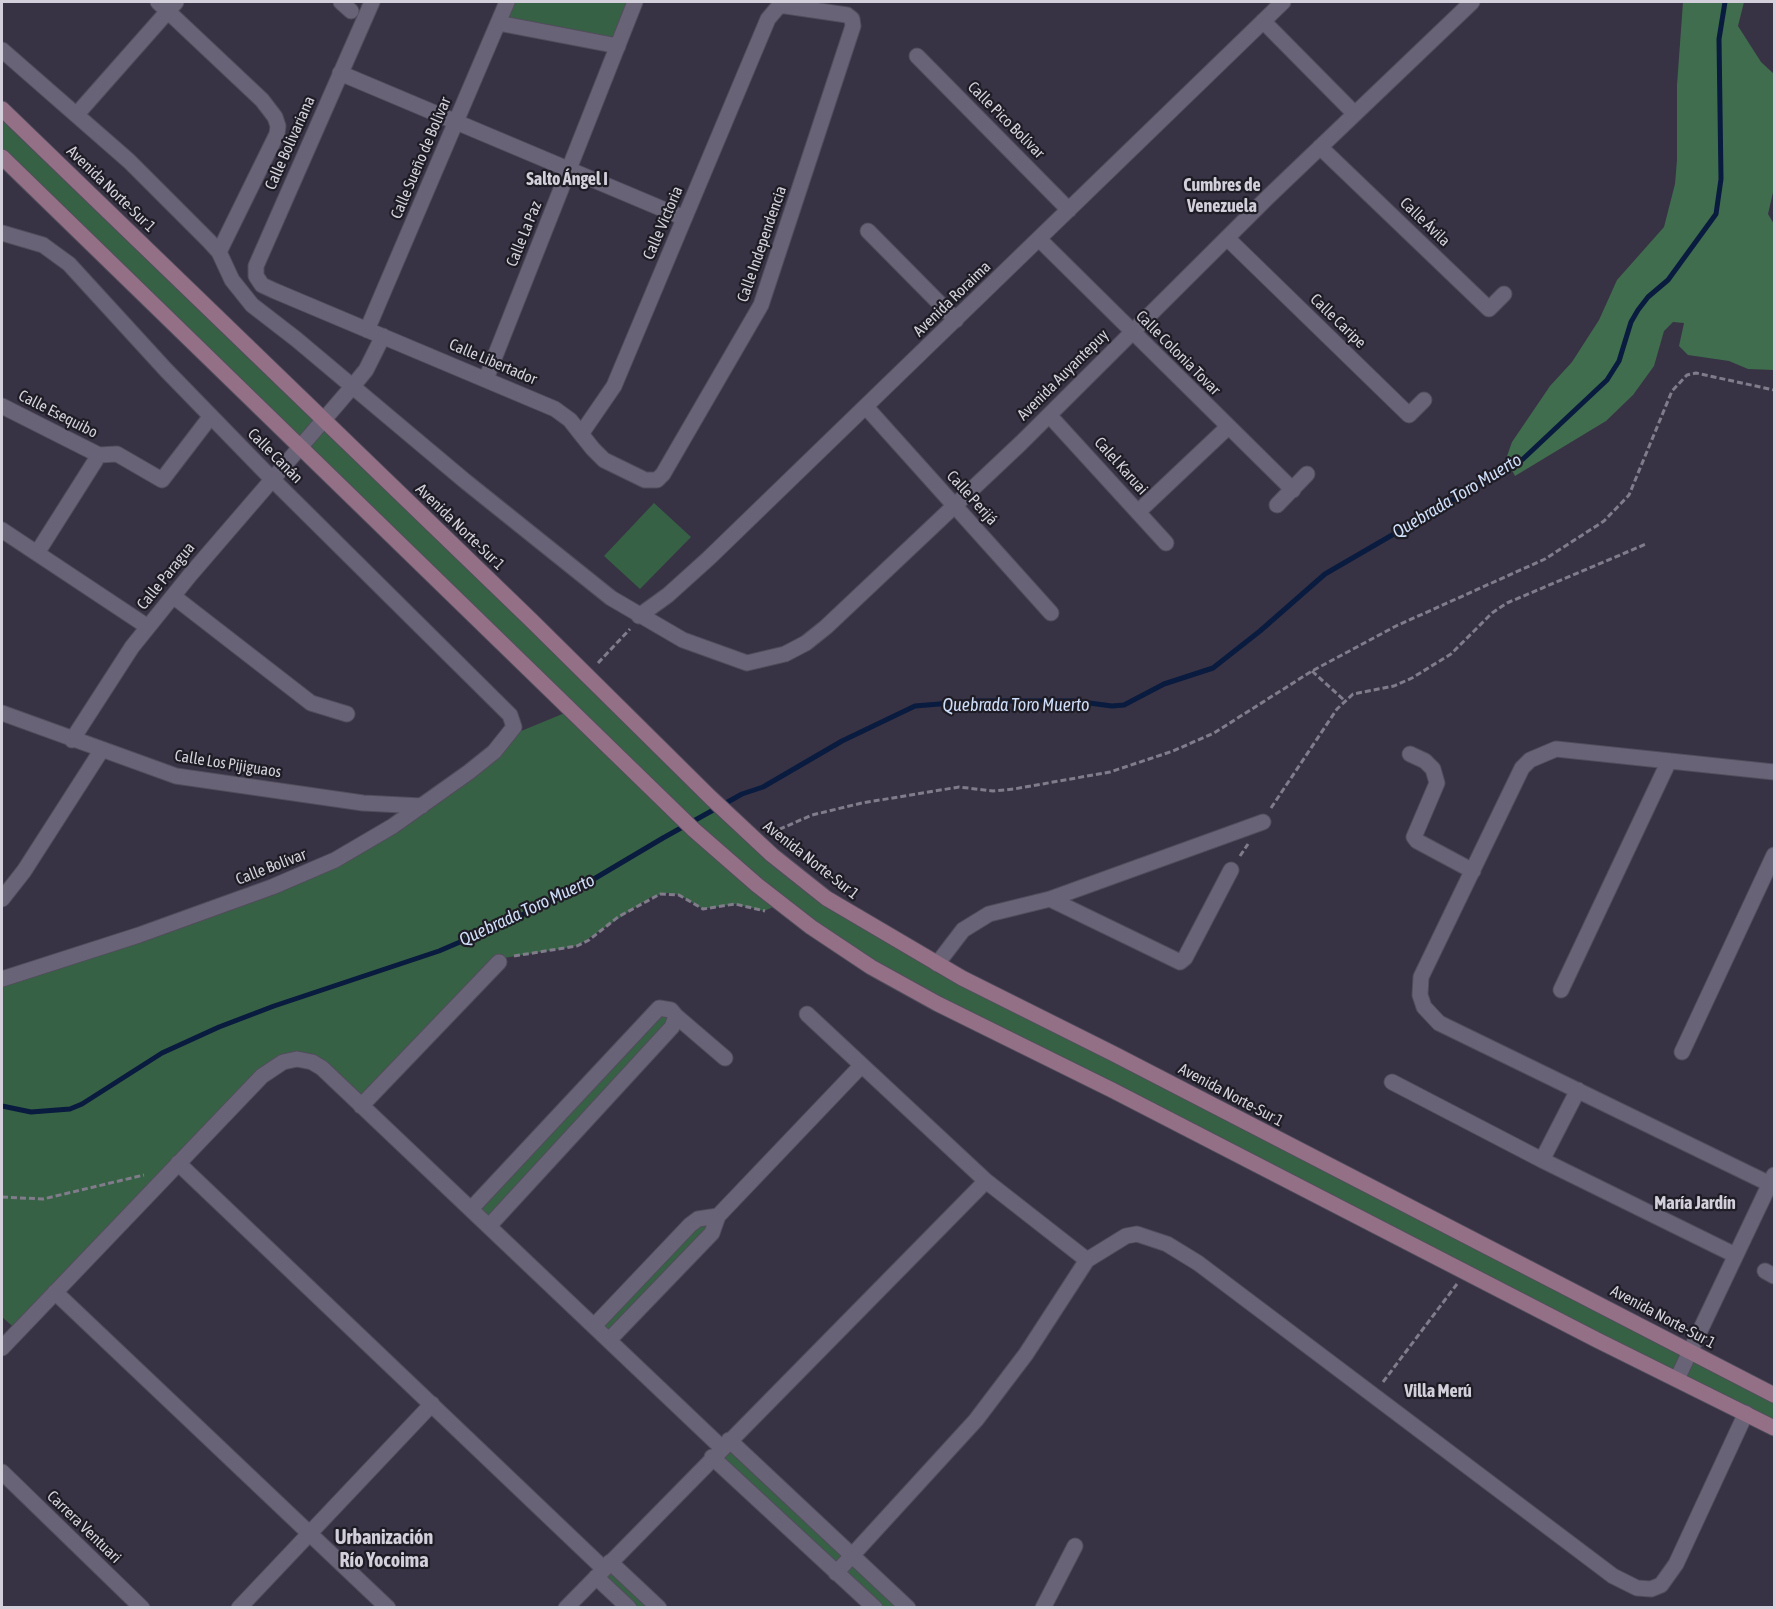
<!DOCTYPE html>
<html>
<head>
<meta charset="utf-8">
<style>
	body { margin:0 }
	#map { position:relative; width:1776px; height:1609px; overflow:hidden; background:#383245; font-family:"Asap Condensed",sans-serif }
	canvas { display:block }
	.frame { position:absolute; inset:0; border:3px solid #d3d0db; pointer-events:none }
</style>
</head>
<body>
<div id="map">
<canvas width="1776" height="1609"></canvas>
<div class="frame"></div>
</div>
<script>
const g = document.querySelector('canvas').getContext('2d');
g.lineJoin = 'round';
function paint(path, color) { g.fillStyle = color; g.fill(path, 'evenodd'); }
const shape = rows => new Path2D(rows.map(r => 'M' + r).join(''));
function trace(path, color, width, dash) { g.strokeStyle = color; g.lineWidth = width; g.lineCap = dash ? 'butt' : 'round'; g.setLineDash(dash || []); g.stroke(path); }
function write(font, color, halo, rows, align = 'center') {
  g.font = font + ' "Asap Condensed",sans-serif'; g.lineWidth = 4.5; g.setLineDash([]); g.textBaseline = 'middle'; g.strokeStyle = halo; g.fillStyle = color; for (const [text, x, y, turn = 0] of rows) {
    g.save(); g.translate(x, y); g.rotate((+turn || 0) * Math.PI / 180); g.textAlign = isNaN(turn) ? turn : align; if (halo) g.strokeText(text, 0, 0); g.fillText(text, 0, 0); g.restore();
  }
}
const green = shape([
	[507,2,635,2,618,46,498,23],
	[2,109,711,798,859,920,1774,1395,1774,1428,938,1004,780,904,764,911,735,904,703,909,679,895,668,893,651,897,577,946,504,958,361,1106,322,1068,283,1062,18,1331,2,1317,2,979,335,860,509,736,572,710,2,157],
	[654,503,691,537,640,589,604,556],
	[652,1015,676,1016,489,1226,471,1209],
	[718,1216,609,1340,594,1326,690,1225],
	[729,1440,908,1607,875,1607,712,1457],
	[610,1562,659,1607,629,1607,596,1577]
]);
const forest = shape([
	[1683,2,1744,2,1738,26,1761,62,1774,74,1774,188,1768,214,1774,224,1774,370,1748,369,1729,361,1688,355,1679,346,1684,323,1673,322,1664,331,1654,366,1633,395,1606,421,1515,476,1506,459,1512,442,1550,386,1572,362,1599,320,1617,280,1664,227,1675,184,1677,160,1677,85]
]);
const stream = shape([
	[2,1106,31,1112,70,1109,82,1104,162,1053,219,1027,274,1006,439,951,509,921,577,889,663,838,742,794,763,787,842,741,915,706,976,701,1074,701,1112,706,1124,705,1164,684,1213,668,1260,631,1325,574,1523,459,1607,380,1619,361,1631,322,1638,310,1648,297,1668,280,1716,214,1721,179,1719,39,1725,2]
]);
const path = shape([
	[598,663,630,629],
	[1312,671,1345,701],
	[1271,808,1337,709,1353,694,1394,686,1412,678,1451,654,1492,613,1507,603,1646,544],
	[771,833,812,815,862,803,959,787,993,791,1014,789,1110,772,1173,751,1214,733,1312,671,1396,626,1545,559,1604,521,1629,495,1672,391,1687,375,1696,373,1774,390],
	[1240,856,1248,844],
	[514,956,577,946,589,940,618,917,660,894,679,895,703,909,735,904,765,911],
	[2,1197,43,1199,144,1175],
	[1383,1382,1457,1284]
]);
const street = shape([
	[158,2,262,100,275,117,278,126,277,134,219,252],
	[341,2,351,11],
	[372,2,256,266,256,276,262,285,275,291,555,409,570,420,581,434,593,449,604,460,645,480,657,480,663,474,761,305,853,26,852,19,847,15,786,6,779,6,768,19,614,386,581,434],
	[1263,21,1355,114],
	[498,23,618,46],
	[2,50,129,161,209,241,219,252,232,280,252,305,296,339,465,481,611,598,683,640,747,663,785,654,806,643,826,627,1021,443,1268,197,1472,2],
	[917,56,1069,210],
	[340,73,684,218],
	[77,114,176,2],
	[1320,147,1489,309,1504,294],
	[868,231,956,320],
	[2,233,43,245,69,264,166,370,272,479,510,715,514,727,494,752,469,772,393,826,335,860,272,887,139,935,2,979],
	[1227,238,1409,415,1424,400],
	[1039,239,1293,490],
	[367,330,507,2],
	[486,379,635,2],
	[2,406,99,455],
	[866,407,1051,613],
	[1049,415,1166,543],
	[99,455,117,454,162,480,211,416],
	[1277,505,1307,474],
	[1138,512,1228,427],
	[2,530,148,627],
	[37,553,99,455],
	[173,596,311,703,347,714],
	[639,616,668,595,709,558,1283,2],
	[2,713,176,776,363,803,422,806],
	[72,740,132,647,190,575,352,387,366,370,383,336],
	[1410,754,1425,761,1433,769,1437,783,1414,837,1417,841,1473,871],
	[1774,772,1556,749,1530,760,1522,768,1421,977,1420,995,1424,1007,1439,1023,1774,1186],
	[2,899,24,871,101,751],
	[1050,899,1180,962,1185,958,1231,870],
	[937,964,963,930,989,914,1050,899,1263,822],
	[1561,990,1669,761],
	[807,1014,986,1181,1087,1260],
	[676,1016,725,1058],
	[1682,1052,1774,855],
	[1392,1082,1542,1160,1735,1255],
	[361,1106,499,962],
	[1542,1160,1578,1090],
	[178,1163,604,1569],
	[471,1209,659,1008,671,1010,676,1016,672,1027,489,1226],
	[1765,1271,1774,1276],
	[55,1292,388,1608],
	[594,1326,690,1225,698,1219,718,1216],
	[609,1340,712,1233,718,1216,861,1066],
	[2,1348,262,1076,283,1062,297,1059,312,1062,322,1068,721,1447],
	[1677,1379,1774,1175],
	[729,1440,908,1608],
	[712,1457,875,1608],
	[2,1472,142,1608],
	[610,1562,659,1608],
	[836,1573,976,1420,1026,1354,1087,1260,1126,1236,1137,1234,1167,1244,1198,1263,1613,1576,1637,1588,1651,1589,1661,1585,1676,1564,1746,1413],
	[596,1577,629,1608],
	[239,1608,432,1404],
	[566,1608,986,1181],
	[1043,1608,1075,1546]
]);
const secondary = shape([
	[2,109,531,620,711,798,772,855,826,898,962,978,1114,1054,1774,1395],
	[2,157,694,830,757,885,811,927,871,967,938,1004,1112,1090,1597,1340,1774,1428]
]);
const streetNames = [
	["Calle Pico Bolívar",1006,120,45],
	["Calle Bolivariana",290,143,-66],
	["Calle Sueño de Bolívar",421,158,-67],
	["Avenida Norte-Sur 1",111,189,44],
	["Calle Ávila",1425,222,44],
	["Calle Victoria",663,223,-67],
	["Calle La Paz",524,234,-68],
	["Calle Independencia",762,244,-71],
	["Avenida Roraima",952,299,-44],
	["Calle Caripe",1338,321,44],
	["Calle Colonia Tovar",1178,353,45],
	["Calle Libertador",493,362,23],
	["Avenida Auyantepuy",1063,375,-45],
	["Calle Esequibo",58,414,27],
	["Calle Canán",275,456,45],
	["Calel Karuai",1121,466,48],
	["Calle Perijá",972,498,48],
	["Avenida Norte-Sur 1",460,527,44],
	["Calle Paragua",166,576,-51],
	["Calle Los Pijiguaos",228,764,9],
	["Avenida Norte-Sur 1",811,860,38],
	["Calle Bolívar",271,867,-21],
	["Avenida Norte-Sur 1",1231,1095,28],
	["Avenida Norte-Sur 1",1663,1317,28],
	["Carrera Ventuari",84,1527,44]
];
const neighbourhoodNames = [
	["Salto Ángel I",567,179],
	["Cumbres de",1222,185],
	["Venezuela",1222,206],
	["María Jardín",1695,1203],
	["Villa Merú",1438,1391]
];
const waterNames = [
	["Quebrada Toro Muerto",1457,496,-31],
	["Quebrada Toro Muerto",1016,705],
	["Quebrada Toro Muerto",527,910,-25]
];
const quarterNames = [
	["Urbanización",384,1538],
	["Río Yocoima",384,1561]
];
paint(green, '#376144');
paint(forest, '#406d4d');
trace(stream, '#091b3e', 5);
trace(street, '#514d5c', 17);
trace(secondary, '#514d5c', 17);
trace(path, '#817c8b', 3, [6, 3]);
trace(street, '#696377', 15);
trace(secondary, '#937086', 15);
write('16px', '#d3d0db', '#1e1c24', streetNames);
write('bold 18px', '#d3d0db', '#1e1c24', neighbourhoodNames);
write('italic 18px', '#ceddf8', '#1e1c24', waterNames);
write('bold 20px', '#d3d0db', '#1e1c24', quarterNames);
</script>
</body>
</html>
